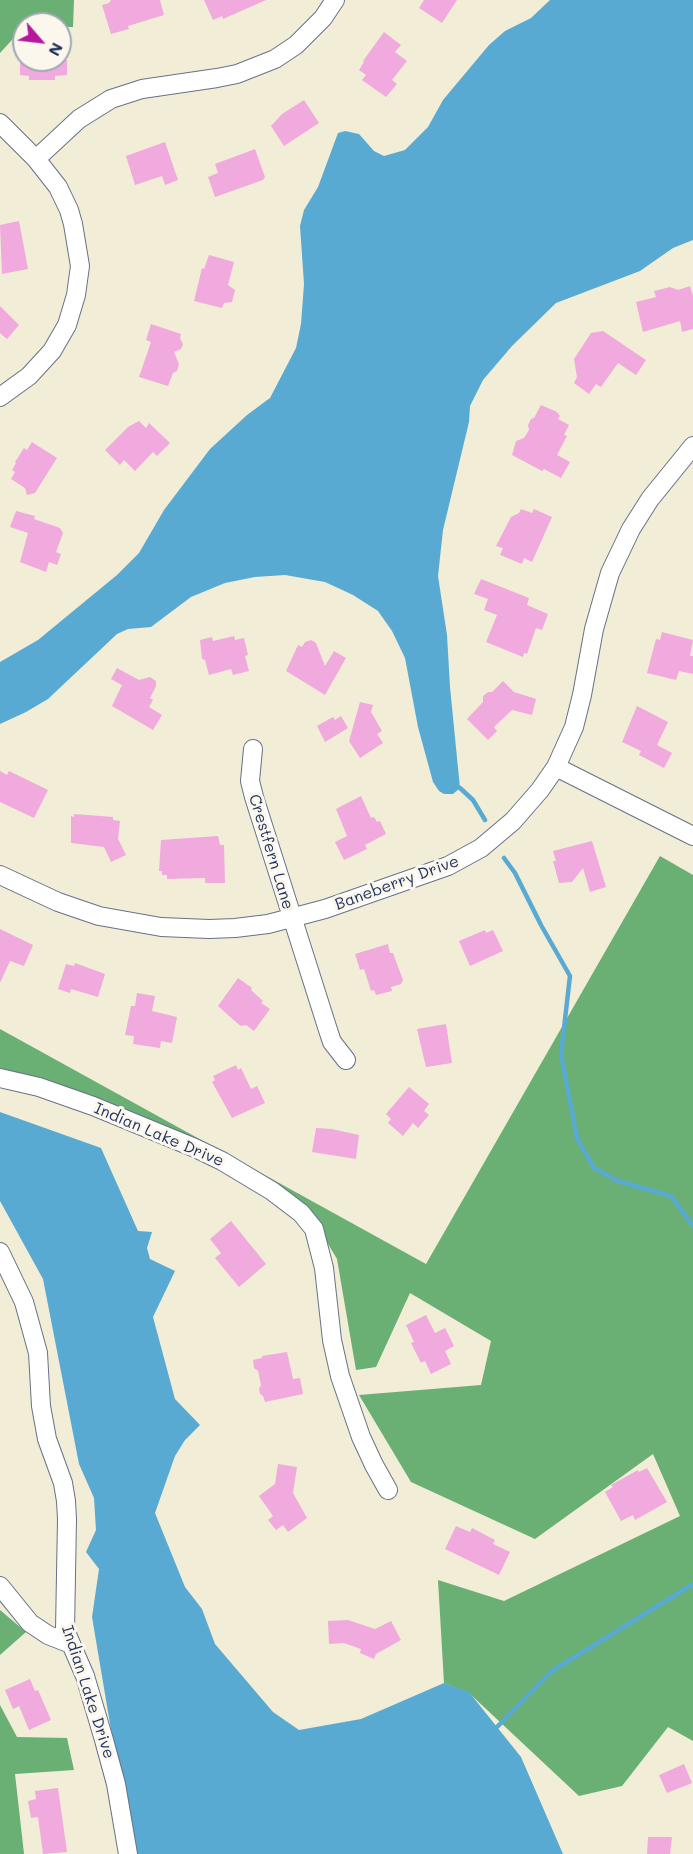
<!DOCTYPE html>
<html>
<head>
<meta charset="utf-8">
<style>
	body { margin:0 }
	#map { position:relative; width:693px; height:1854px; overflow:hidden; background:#f2edd7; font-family:Mali,sans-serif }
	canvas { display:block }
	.north { position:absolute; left:12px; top:12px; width:60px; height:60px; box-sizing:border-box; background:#fbf7ec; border:2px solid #a1a7b3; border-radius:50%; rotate:118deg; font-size:16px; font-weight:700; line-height:24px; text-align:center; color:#1b2f5e }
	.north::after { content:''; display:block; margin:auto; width:21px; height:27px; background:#b5179e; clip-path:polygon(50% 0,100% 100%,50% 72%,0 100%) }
</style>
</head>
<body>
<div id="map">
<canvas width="693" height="1854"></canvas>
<div class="north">N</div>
</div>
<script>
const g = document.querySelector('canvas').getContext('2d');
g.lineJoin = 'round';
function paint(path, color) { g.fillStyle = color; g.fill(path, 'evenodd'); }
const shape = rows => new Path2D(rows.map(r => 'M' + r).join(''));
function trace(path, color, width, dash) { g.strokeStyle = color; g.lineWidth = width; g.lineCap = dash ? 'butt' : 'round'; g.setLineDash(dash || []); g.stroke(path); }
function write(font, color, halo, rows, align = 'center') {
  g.font = font + ' Mali,sans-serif'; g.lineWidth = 6; g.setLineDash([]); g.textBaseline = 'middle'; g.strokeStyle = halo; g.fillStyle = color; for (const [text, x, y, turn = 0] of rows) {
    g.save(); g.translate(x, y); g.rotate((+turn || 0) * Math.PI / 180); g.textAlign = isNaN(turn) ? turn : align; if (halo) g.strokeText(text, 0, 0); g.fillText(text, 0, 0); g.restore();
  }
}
const forest = shape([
	[0,0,74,0,73,27,60,27,60,24,24,24,24,28,22,29,0,53],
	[660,856,693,875,693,1741,668,1727,622,1786,579,1796,469,1693,444,1683,438,1580,504,1601,680,1516,653,1454,535,1539,411,1482,359,1395,481,1385,491,1341,410,1293,376,1367,356,1370,337,1259,307,1209,213,1153,128,1110,0,1068,0,1029,426,1264],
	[0,1610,26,1632,0,1655],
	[0,1705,17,1737,67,1738,74,1770,15,1774,24,1854,0,1854]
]);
const water = shape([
	[550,0,693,0,693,240,673,248,640,271,556,303,512,346,483,380,470,406,469,422,443,530,438,576,447,635,450,687,460,788,453,794,444,794,439,791,433,782,418,727,405,658,392,631,378,611,353,595,325,582,285,575,255,577,225,583,191,597,151,627,128,629,117,634,48,699,26,712,0,724,0,662,38,640,117,575,139,553,164,510,210,449,247,415,270,398,296,348,301,324,304,284,300,226,304,210,318,187,338,133,345,131,359,134,374,151,384,156,405,150,428,127,443,100,489,45,505,31,531,18],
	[0,1112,101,1148,138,1231,152,1232,147,1248,150,1259,175,1271,153,1317,175,1399,200,1425,185,1440,175,1456,155,1513,185,1587,202,1609,215,1644,273,1712,299,1730,361,1719,444,1683,469,1692,521,1757,563,1854,132,1854,92,1617,99,1569,86,1552,96,1530,94,1498,79,1464,43,1279,0,1201]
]);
const stream = shape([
	[460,788,473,800,485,820],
	[504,858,515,873,541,925,570,976,561,1054,577,1138,594,1168,618,1181,671,1196,693,1226],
	[497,1727,552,1671,693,1584]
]);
const building = shape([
	[111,0,160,0,164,15,128,26,129,29,111,34,102,5,109,3],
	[204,0,266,0,223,19,222,16,213,20],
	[424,0,457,0,442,23,419,8],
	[384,32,401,45,395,52,407,61,392,80,397,84,386,97,362,80,366,75,359,70,364,62,363,61],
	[20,60,67,60,67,75,55,76,55,80,29,80,29,76,20,75],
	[304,100,319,123,284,146,271,126,282,114],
	[165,142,178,180,165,185,162,176,135,185,126,156],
	[255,149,265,177,263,180,215,197,208,177,218,173,215,164],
	[19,221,28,269,2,274,0,225],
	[209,255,234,262,228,285,235,290,232,302,224,303,222,308,194,301,202,268,204,269],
	[690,286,693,296,693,329,682,332,680,321,643,332,636,302,656,297,654,291,670,287,678,290],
	[0,306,19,325,7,339,0,333],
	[151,324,181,334,180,338,183,344,181,349,174,352,179,364,177,371,173,373,168,386,139,377,151,342,146,340],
	[603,331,646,360,636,375,618,363,601,387,596,384,589,394,574,383,577,377,574,359,591,333],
	[541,405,557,412,560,416,558,419,569,425,564,435,567,436,557,455,570,462,561,478,544,469,542,471,512,455,516,441,524,438,529,430,528,425,531,419,534,418],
	[139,421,146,428,149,423,170,443,157,456,153,452,135,471,124,460,120,465,105,450,128,427],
	[32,442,57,458,35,493,27,495,25,488,11,479,15,472,12,470,16,463,15,462,24,448,27,450],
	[521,509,532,513,534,509,552,517,532,562,524,558,522,564,500,555,503,548,496,546,511,517,519,513],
	[16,511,35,516,34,519,60,528,63,533,56,552,61,554,57,565,49,562,46,572,20,562,28,533,10,527],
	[481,579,529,598,527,605,548,614,542,630,536,628,527,654,524,653,523,657,486,642,497,615,484,610,488,599,474,594],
	[662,632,693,640,690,656,693,656,693,674,679,671,676,680,647,673,656,639,660,640],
	[234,636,235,640,244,638,248,655,245,656,249,671,233,675,231,669,209,675,205,660,202,659,200,640,212,637,213,641],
	[311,640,316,643,325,666,334,651,346,658,325,695,286,671,298,645,302,647,305,642],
	[117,668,139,680,150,677,156,681,156,686,150,698,153,700,149,707,162,715,153,730,112,706,122,685,111,679],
	[503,681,514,692,536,699,532,715,512,710,494,727,497,731,488,740,467,719,483,702,483,696,488,692,492,692],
	[360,702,373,705,371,712,382,731,377,734,383,743,360,758,349,741],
	[637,706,668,722,657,745,672,753,664,768,639,755,641,751,622,742],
	[341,716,348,728,325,742,317,726,333,717,335,720],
	[0,771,7,775,9,771,48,790,34,818,0,802],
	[361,796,371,818,374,817,377,822,380,821,386,834,365,845,367,849,344,860,335,842,347,836,336,809],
	[74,814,113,817,113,820,120,821,118,839,126,855,111,862,104,847,71,843,71,816,74,817],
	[218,836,220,845,224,845,225,883,205,883,205,878,167,879,167,875,162,875,162,871,159,871,161,840],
	[592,841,606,887,590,892,583,868,572,882,559,883,553,861,556,861,553,851],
	[0,929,33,945,24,966,10,961,0,983],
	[485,930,486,933,493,930,503,951,470,966,459,941],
	[388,944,390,953,393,953,403,980,401,984,391,987,392,991,376,995,374,990,371,991,364,969,360,970,355,954],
	[75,963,105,974,98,997,71,989,70,993,58,989,66,964,74,966],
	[238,978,252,988,251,990,263,1001,261,1003,270,1009,254,1031,246,1025,241,1026,237,1023,218,1006],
	[137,993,155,996,152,1011,177,1017,172,1043,161,1041,160,1048,133,1044,134,1036,125,1035,131,1006,135,1006],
	[446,1024,452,1063,426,1067,417,1029],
	[236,1065,238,1070,241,1068,251,1089,257,1086,265,1103,232,1118,212,1082,215,1080,213,1076],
	[409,1087,429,1104,424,1111,429,1115,418,1128,413,1123,403,1136,388,1123,391,1119,386,1114],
	[316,1128,332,1129,359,1135,356,1159,312,1152],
	[231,1221,266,1264,239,1287,215,1258,221,1253,210,1239],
	[426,1315,435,1333,445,1328,454,1346,445,1351,451,1364,431,1374,425,1361,421,1363,411,1343,414,1342,406,1325],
	[287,1352,293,1379,300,1378,303,1394,265,1402,263,1396,260,1394,259,1389,261,1385,258,1371,254,1368,253,1360,262,1358,262,1356],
	[278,1464,297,1467,293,1493,307,1518,288,1532,283,1525,276,1530,268,1520,273,1516,259,1496,275,1484],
	[647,1468,667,1502,635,1520,633,1515,621,1521,605,1492,613,1487,611,1485,638,1470,639,1472],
	[456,1526,470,1532,472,1528,495,1540,493,1544,510,1552,499,1575,445,1549],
	[348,1620,375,1629,391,1621,401,1640,376,1654,374,1659,360,1653,361,1649,344,1643,329,1644,328,1621],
	[30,1679,35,1691,38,1690,51,1720,29,1730,19,1706,13,1709,5,1690],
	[684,1764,692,1783,667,1793,659,1775],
	[58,1788,67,1852,43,1854,38,1817,31,1818,28,1801,36,1799,35,1791],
	[648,1837,672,1837,670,1854,647,1854]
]);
const minor = shape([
	[0,123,36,159,58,187,69,210,73,224,80,266,76,295,67,325,52,351,29,376,0,397],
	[36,159,79,119,111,99,142,89,217,78,237,74,275,59,296,45,323,18,335,0],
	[253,749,250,781,254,797,328,1030,332,1042,346,1060],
	[556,767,693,836],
	[0,875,58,902,99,916,161,927,209,929,235,928,268,924,325,909,448,866,481,848,513,821,540,790,556,767,574,727,582,695,594,629,610,573,631,529,650,499,693,446],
	[0,1078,39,1087,93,1106,195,1148,222,1161,272,1191,301,1213,314,1229,324,1268,332,1340,340,1376,361,1437,374,1465,388,1490],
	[0,1252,24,1302,38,1353,41,1406,47,1439,63,1483,66,1501,67,1519,65,1630,85,1676,104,1740,116,1784,128,1854],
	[0,1586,30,1623,48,1635,71,1644]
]);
const streetNames = [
	["Crestfern Lane",271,852,73],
	["Baneberry Drive",397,883,-20],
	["Indian Lake Drive",159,1135,23],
	["Indian Lake Drive",88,1692,72]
];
paint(forest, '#6aaf73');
paint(water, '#58aad3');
trace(stream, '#58aad3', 4.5);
paint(building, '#f0aadd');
trace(minor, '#667288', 20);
trace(minor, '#fff', 18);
write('16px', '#1b2f5e', '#fbf7ec', streetNames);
</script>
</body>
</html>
